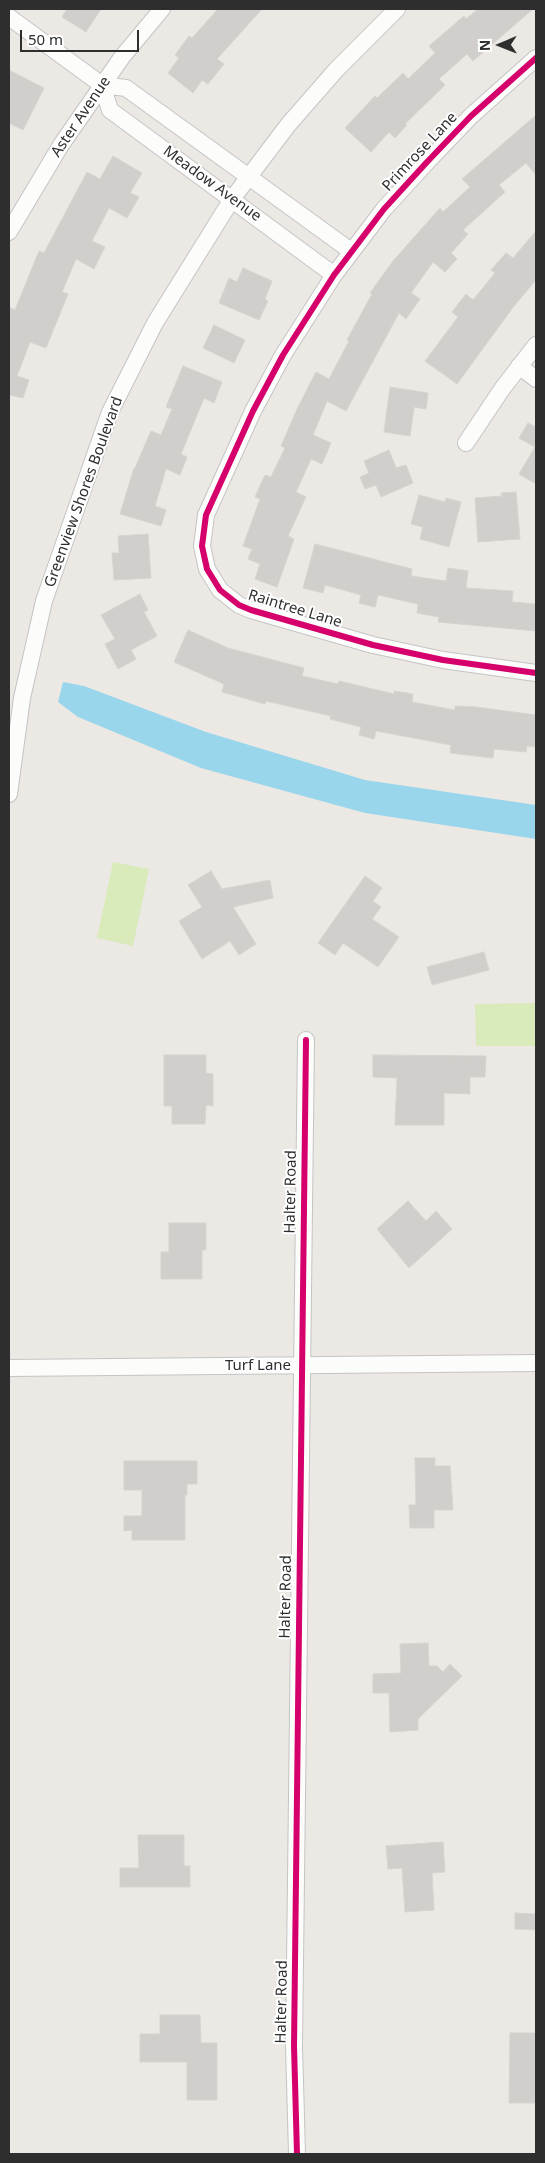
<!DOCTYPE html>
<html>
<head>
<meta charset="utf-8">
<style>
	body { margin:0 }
	#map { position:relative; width:545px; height:2163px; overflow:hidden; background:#ece8e4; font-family:"Noto Sans",sans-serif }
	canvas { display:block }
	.frame { position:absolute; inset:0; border:10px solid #2e2e2e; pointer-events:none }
	.north { position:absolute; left:475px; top:20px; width:50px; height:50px; -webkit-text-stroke:4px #fff; paint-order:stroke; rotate:269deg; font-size:14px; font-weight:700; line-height:20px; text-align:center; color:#2e2e2e }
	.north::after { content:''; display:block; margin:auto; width:18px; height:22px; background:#2e2e2e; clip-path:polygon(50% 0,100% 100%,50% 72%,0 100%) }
	.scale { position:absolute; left:20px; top:30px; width:119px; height:22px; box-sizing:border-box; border:2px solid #2e2e2e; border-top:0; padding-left:6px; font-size:15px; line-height:18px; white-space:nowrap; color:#2e2e2e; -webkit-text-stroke:4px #fff; paint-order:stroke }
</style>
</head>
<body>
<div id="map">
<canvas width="545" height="2163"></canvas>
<div class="frame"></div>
<div class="north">N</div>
<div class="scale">50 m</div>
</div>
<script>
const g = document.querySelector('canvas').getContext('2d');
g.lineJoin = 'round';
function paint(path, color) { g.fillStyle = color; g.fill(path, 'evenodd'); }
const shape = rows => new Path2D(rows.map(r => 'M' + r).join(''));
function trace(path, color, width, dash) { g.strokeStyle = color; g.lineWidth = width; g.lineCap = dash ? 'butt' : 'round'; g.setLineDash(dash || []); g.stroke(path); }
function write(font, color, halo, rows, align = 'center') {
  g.font = font + ' "Noto Sans",sans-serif'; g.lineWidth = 4; g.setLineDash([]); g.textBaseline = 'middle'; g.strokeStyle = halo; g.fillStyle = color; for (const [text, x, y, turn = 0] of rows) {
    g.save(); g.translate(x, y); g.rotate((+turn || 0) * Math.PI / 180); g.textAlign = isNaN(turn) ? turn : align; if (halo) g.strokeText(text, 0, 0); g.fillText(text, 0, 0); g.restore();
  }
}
const pitch = shape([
	[113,862,149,869,133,946,97,938],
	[536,1003,536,1046,476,1046,475,1004]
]);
const water = shape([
	[63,682,84,686,206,732,365,780,536,805,536,839,365,813,201,768,78,717,58,702]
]);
const building = shape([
	[67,9,101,9,86,32,62,17,67,9],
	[218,9,262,9,217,59,224,64,208,84,202,80,193,93,168,73,179,58,175,55,189,36,192,38,218,9],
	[478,9,533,9,473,61,467,54,439,79,445,85,405,124,407,125,395,138,389,132,371,152,345,128,375,96,377,98,403,73,408,79,435,53,429,46,464,16,466,19,478,9],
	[9,70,44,88,23,130,9,123,9,70],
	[536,115,536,175,526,163,499,185,505,192,463,230,468,234,451,253,457,259,445,272,433,262,411,293,420,299,406,319,399,313,346,411,327,401,313,435,331,443,322,464,311,459,296,492,306,497,288,536,294,539,277,587,255,579,260,564,248,559,252,549,243,546,260,499,255,497,265,475,271,477,285,448,281,446,298,407,316,372,329,379,349,341,347,340,372,294,370,293,393,261,440,208,443,212,470,187,462,179,536,115],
	[113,156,142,173,130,193,139,197,127,218,109,208,92,241,105,247,94,269,76,259,62,292,68,294,46,348,30,342,17,376,29,380,23,398,9,395,9,307,15,310,39,251,44,253,87,172,100,179,113,156],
	[536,231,536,280,514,306,457,384,425,361,458,317,452,312,466,294,473,300,495,273,491,270,506,253,513,258,536,231],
	[243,268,272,281,265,299,268,301,259,320,219,303,229,278,237,282,243,268],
	[214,325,245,340,234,363,203,348,214,325],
	[183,366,222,382,214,403,204,398,181,454,187,457,180,475,166,469,155,506,166,510,161,526,120,514,134,468,135,468,151,431,161,435,172,409,166,407,183,366],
	[390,387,428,393,426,409,414,407,410,436,384,432,390,387],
	[528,423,536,427,536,484,519,474,535,447,519,438,528,423],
	[389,450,396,468,406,465,413,483,381,497,376,485,365,489,360,477,369,473,364,461,389,450],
	[516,492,520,539,478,542,475,498,502,496,501,493,516,492],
	[419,495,445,502,446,498,461,502,449,547,420,539,423,527,411,524,419,495],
	[148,534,151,578,114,580,112,553,119,553,118,536,148,534],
	[315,544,412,569,411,576,446,581,448,568,468,571,466,588,513,591,512,602,536,604,536,631,438,622,439,617,417,613,418,604,378,595,375,607,359,603,361,595,325,585,323,593,303,588,315,544],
	[140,594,148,610,144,612,157,636,131,650,136,659,118,669,105,644,115,639,101,615,140,594],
	[188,630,228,648,304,668,302,676,338,684,339,681,394,694,394,691,413,694,412,702,455,710,455,706,476,707,536,715,536,747,527,746,526,752,494,749,493,758,450,753,451,745,376,731,374,739,359,735,361,727,330,719,331,716,266,701,265,704,222,692,224,684,174,662,188,630],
	[211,871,222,889,270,880,273,898,233,907,256,944,239,955,230,941,202,959,179,921,202,907,188,885,211,871],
	[365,876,382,888,373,901,381,907,372,919,399,937,378,967,343,943,335,955,318,943,365,876],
	[484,952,489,970,432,985,427,967,484,952],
	[164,1055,206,1055,206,1073,213,1074,213,1106,206,1105,205,1124,172,1124,172,1106,164,1106,164,1055],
	[373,1055,486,1056,485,1077,470,1077,470,1094,444,1093,444,1125,395,1125,397,1078,373,1077,373,1055],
	[408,1201,426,1221,436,1211,452,1229,409,1268,377,1229,408,1201],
	[169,1223,206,1223,206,1250,202,1250,202,1279,161,1279,161,1252,169,1252,169,1223],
	[415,1458,435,1458,435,1466,450,1466,453,1510,434,1510,434,1528,410,1528,409,1505,416,1505,415,1458],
	[124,1461,197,1461,197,1484,187,1484,187,1495,185,1495,185,1540,132,1540,132,1530,124,1531,124,1516,142,1516,142,1490,124,1490,124,1461],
	[428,1643,429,1666,437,1666,443,1672,450,1664,462,1676,418,1719,418,1730,390,1732,389,1693,373,1693,373,1674,401,1673,400,1644,428,1643],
	[138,1835,184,1835,184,1866,190,1866,190,1887,120,1887,120,1868,139,1868,138,1835],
	[443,1842,445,1872,432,1873,434,1910,405,1912,402,1868,388,1869,386,1846,443,1842],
	[515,1913,536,1914,536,1930,515,1929,515,1913],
	[160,2015,200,2015,201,2043,217,2043,217,2100,187,2100,187,2062,140,2062,140,2034,160,2034,160,2015],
	[510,2033,536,2033,536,2103,509,2103,510,2033]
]);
const minor = shape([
	[9,17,102,85],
	[536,58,471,116,427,162,384,209,334,275,283,355,253,411,206,515,202,546,207,569,220,590,239,605,251,610,373,645,443,660,536,673],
	[9,232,61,145,122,57,162,9],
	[334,275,110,110,102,85,126,88,351,251],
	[519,366,536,379],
	[466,443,502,389,536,345],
	[9,794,22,698,44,601,110,412,155,323,232,199,288,125,336,70,397,9],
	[9,1368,536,1363],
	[297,2154,294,2046,306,1040]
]);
const cycleway = shape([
	[536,58,471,116,427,162,384,209,334,275,283,355,253,411,206,515,202,546,207,569,220,590,239,605,251,610,373,645,443,660,536,673],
	[297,2154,294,2046,306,1040]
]);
const streetNames = [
	["Aster Avenue",81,117,-56],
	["Primrose Lane",420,152,-47],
	["Meadow Avenue",212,184,36],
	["Greenview Shores Boulevard",84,492,-70],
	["Raintree Lane",295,609,17],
	["Halter Road",291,1192,-89],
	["Turf Lane",258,1366],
	["Halter Road",286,1597,-89],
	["Halter Road",282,2002,-89]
];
paint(pitch, '#d9eabb');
paint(water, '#99d6ec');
paint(building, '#d1cecb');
trace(building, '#d7d4d0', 1);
trace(minor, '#c5c4c5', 18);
trace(minor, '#fcfcfb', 16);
trace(cycleway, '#d6006c', 6);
write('15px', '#2e2e2e', '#fff', streetNames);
</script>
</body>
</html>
